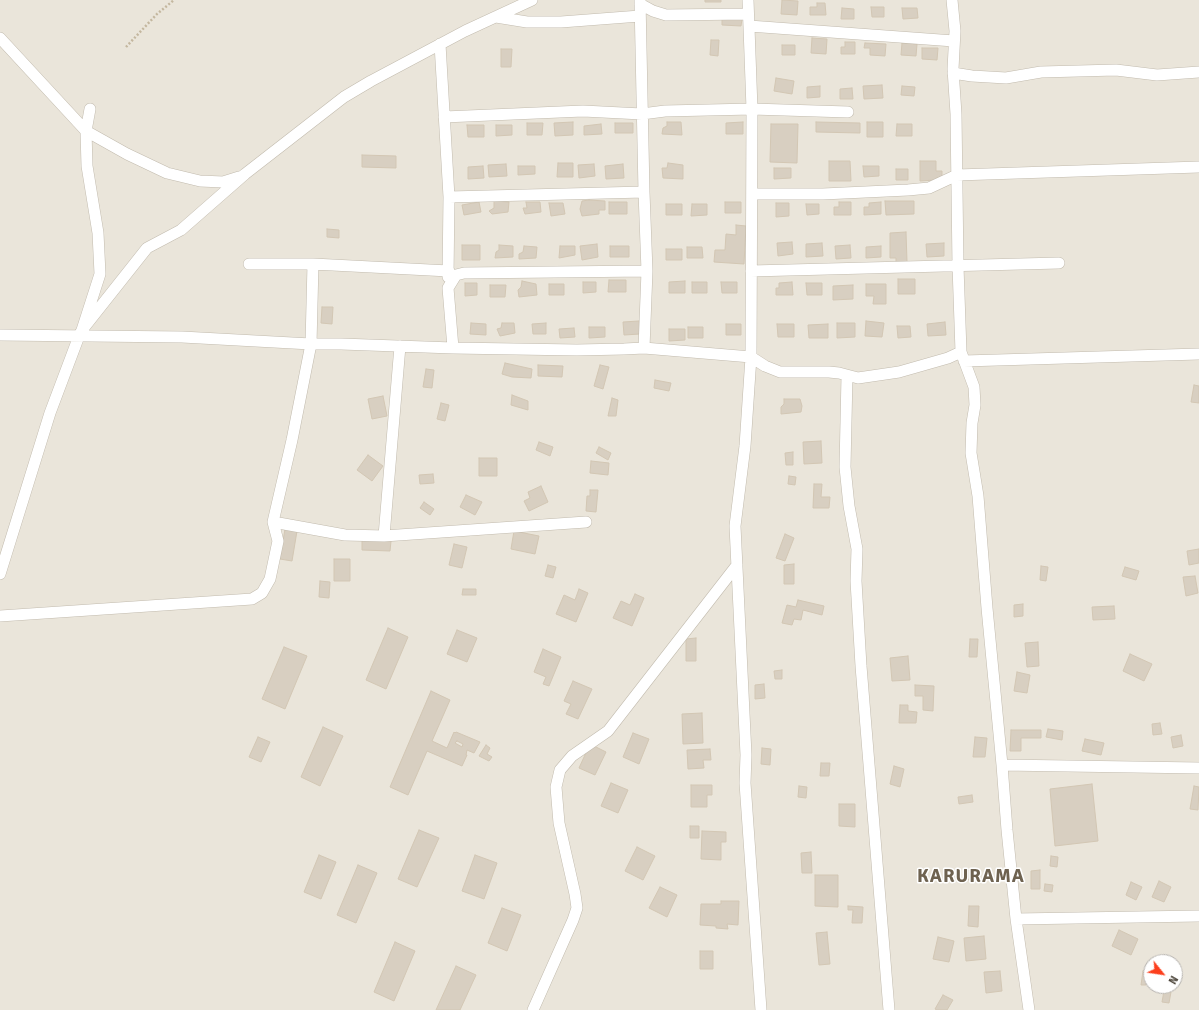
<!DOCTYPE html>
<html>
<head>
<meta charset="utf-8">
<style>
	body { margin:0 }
	#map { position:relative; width:1199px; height:1010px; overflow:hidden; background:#f6f3ec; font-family:Signika,sans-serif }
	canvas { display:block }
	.north { position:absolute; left:1143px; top:954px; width:40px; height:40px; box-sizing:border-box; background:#fff; border:1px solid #b7b4b0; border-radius:50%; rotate:120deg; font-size:11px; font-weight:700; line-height:16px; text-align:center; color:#4b4439 }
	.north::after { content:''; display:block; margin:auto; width:14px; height:18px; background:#fc3f1d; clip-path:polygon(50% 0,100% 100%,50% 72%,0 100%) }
</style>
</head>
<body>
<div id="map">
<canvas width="1199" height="1010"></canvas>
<div class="north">N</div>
</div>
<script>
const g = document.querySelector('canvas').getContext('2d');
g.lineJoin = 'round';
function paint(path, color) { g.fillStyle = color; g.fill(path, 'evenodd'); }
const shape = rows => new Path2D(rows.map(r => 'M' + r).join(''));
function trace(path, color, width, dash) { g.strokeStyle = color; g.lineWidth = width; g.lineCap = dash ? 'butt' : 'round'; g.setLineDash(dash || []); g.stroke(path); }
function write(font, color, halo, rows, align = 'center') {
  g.font = font + ' Signika,sans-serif'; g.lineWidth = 3; g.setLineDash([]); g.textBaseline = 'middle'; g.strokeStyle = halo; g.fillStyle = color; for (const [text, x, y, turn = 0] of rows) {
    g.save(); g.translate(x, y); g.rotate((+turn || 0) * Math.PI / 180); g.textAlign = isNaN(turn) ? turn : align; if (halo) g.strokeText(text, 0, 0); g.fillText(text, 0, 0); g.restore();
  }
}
const residential = shape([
	[0,0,1199,0,1199,1010,0,1010],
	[1151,962,1175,962,1175,986,1151,986]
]);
const building = shape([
	[705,0,721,0,721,2,705,2,705,0],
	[782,0,798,1,797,15,781,14,782,0],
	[817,3,825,3,826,15,810,15,810,7,817,7,817,3],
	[871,7,884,7,884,17,872,17,871,7],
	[842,8,854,9,854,19,841,19,842,8],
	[902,8,917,8,918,18,903,19,902,8],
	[722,18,742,19,741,26,722,25,722,18],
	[812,38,827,39,826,54,811,53,812,38],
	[711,40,719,40,718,56,710,55,711,40],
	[845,42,855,42,855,54,841,54,841,47,845,47,845,42],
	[865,43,886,44,885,56,870,55,870,48,864,48,865,43],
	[902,43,917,44,916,56,901,55,902,43],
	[782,45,795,45,795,55,782,55,782,45],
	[922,48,938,48,937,60,922,59,922,48],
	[501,49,512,49,511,67,501,67,501,49],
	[776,78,794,81,792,94,774,91,776,78],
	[882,85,883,98,864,99,863,86,882,85],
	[820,86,820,97,807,98,807,87,820,86],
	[902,86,915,87,914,96,901,95,902,86],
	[852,88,853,99,840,99,840,89,852,88],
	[573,122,573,135,555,136,554,123,573,122],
	[667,122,681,122,682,135,662,134,663,128,667,126,667,122],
	[743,122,743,134,726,134,726,123,743,122],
	[816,122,860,123,860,133,816,132,816,122],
	[867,122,883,122,883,137,867,137,867,122],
	[527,123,543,123,542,135,527,135,527,123],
	[615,123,633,123,633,133,615,133,615,123],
	[601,124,602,134,584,135,584,126,601,124],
	[771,124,798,124,797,163,770,162,771,124],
	[897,124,912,124,912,136,896,136,897,124],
	[467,125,484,125,484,137,468,137,467,125],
	[496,125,512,125,512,135,496,136,496,125],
	[362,155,396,156,396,168,362,167,362,155],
	[829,161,850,161,851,181,829,181,829,161],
	[920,161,936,161,936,171,942,171,942,177,936,178,936,180,920,181,920,161],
	[558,163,573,163,573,177,557,177,558,163],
	[668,163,683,165,683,179,663,178,662,168,667,168,668,163],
	[506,164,507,176,489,177,488,165,506,164],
	[594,164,595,176,579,178,578,165,594,164],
	[623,164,624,178,606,179,605,166,623,164],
	[483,166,484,178,468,179,468,167,483,166],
	[518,166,535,166,535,174,518,175,518,166],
	[863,166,879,166,879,176,864,177,863,166],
	[774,168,791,168,791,178,774,179,774,168],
	[896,169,908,169,908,180,896,180,896,169],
	[589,200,605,201,605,210,599,210,599,214,582,216,580,209,582,201,589,200],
	[494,201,509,202,508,212,492,214,489,211,494,208,494,201],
	[885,201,914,201,914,214,886,215,885,201],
	[479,202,481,212,464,215,462,205,479,202],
	[526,202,540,202,541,212,525,214,523,208,527,208,526,202],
	[609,202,627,202,627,214,609,214,609,202],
	[725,202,741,202,741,213,725,213,725,202],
	[839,202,851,202,851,215,834,215,834,207,839,207,839,202],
	[881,202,881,214,864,215,864,207,869,207,869,203,881,202],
	[549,203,563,203,565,214,551,216,549,203],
	[776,203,789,203,789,216,776,217,776,203],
	[666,204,682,204,682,215,666,215,666,204],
	[692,204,707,204,707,215,691,216,692,204],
	[806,204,819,204,819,214,807,215,806,204],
	[736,225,746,226,744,264,714,262,715,250,725,250,726,234,736,235,736,225],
	[327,229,339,230,339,238,327,237,327,229],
	[906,232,907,262,896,262,896,258,890,258,890,233,906,232],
	[792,242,793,254,778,256,777,243,792,242],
	[822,243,823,256,806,257,806,244,822,243],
	[944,243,944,256,927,257,926,244,944,243],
	[597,244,598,257,582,260,580,246,597,244],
	[462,245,480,245,480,260,462,260,462,245],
	[499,245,513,246,513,257,495,258,496,252,499,250,499,245],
	[850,245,851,258,836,259,835,246,850,245],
	[524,246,537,247,536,258,519,259,519,254,523,252,524,246],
	[560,246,575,246,575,255,559,258,560,246],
	[610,246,629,246,629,257,610,257,610,246],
	[881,246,881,257,866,258,866,247,881,246],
	[687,247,702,247,703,258,687,258,687,247],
	[666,249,682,249,682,260,666,260,666,249],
	[898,279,915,279,915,294,898,294,898,279],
	[609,280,626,280,626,292,608,292,609,280],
	[522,281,536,284,537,295,519,297,518,290,521,287,522,281],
	[685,281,685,293,669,293,669,282,685,281],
	[583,282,596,282,596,292,583,293,583,282],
	[692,282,707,282,707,293,692,293,692,282],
	[721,282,737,282,737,293,722,293,721,282],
	[792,282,793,295,776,295,776,288,779,288,779,283,792,282],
	[465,283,477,283,477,295,465,296,465,283],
	[806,283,822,283,822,295,807,295,806,283],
	[549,284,564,284,564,295,549,295,549,284],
	[866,284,886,284,886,304,873,304,874,296,866,296,866,284],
	[490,285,506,285,505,297,490,297,490,285],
	[853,285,853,299,833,300,833,286,853,285],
	[322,307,333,307,332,324,321,323,322,307],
	[639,321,640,334,624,335,623,322,639,321],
	[866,321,884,323,882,337,865,336,866,321],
	[945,322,946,335,928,336,927,324,945,322],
	[471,323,486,324,486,335,470,334,471,323],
	[502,323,514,323,515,333,500,336,497,329,501,328,502,323],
	[546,323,546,334,533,334,532,324,546,323],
	[837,323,855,323,855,337,837,338,837,323],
	[726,324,741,324,741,335,726,335,726,324],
	[777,324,794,324,794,337,778,337,777,324],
	[828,324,828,338,809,338,808,325,828,324],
	[897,326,910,326,911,337,898,338,897,326],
	[589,327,605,327,605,337,589,338,589,327],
	[688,327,703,327,703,338,688,338,688,327],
	[574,328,575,337,560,338,559,329,574,328],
	[669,329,685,329,685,340,669,341,669,329],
	[505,363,532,369,531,378,512,377,502,374,505,363],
	[538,365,563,366,562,377,538,376,538,365],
	[600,365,609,367,603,389,594,386,600,365],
	[426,369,434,370,432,388,423,387,426,369],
	[655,380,671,383,669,391,654,388,655,380],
	[1194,385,1199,386,1199,403,1191,402,1194,385],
	[512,395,528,401,528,410,511,405,512,395],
	[383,396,387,416,372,419,368,399,383,396],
	[612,398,618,400,616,416,608,416,612,398],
	[784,399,800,399,802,406,801,412,781,414,781,407,784,404,784,399],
	[441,403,449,405,445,421,437,419,441,403],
	[821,441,822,463,804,464,803,442,821,441],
	[539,442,553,447,550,456,536,450,539,442],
	[599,447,611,453,608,460,596,453,599,447],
	[793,452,793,465,786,465,785,453,793,452],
	[368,455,383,466,372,481,357,470,368,455],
	[479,458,497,458,497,476,479,476,479,458],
	[591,461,609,463,608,475,590,473,591,461],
	[433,474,434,483,420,484,419,475,433,474],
	[789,476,796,477,795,485,788,484,789,476],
	[814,484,822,484,821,497,830,497,829,508,813,508,814,484],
	[541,486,548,502,529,511,524,501,530,498,528,492,541,486],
	[590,490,598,490,596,512,586,511,587,496,590,496,590,490],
	[466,495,482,502,475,515,460,507,466,495],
	[424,502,434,509,430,515,420,508,424,502],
	[285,529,297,531,292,561,280,559,285,529],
	[514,531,539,536,535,554,511,549,514,531],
	[785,534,794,538,785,561,776,558,785,534],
	[362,539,391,541,390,551,362,550,362,539],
	[454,544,467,547,462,568,449,565,454,544],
	[1199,549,1199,563,1189,565,1187,551,1199,549],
	[334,559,350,559,350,581,334,581,334,559],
	[794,564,794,584,784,584,784,565,794,564],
	[548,565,556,567,553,578,545,576,548,565],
	[1041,566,1048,567,1046,581,1040,580,1041,566],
	[1125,567,1139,571,1136,580,1122,576,1125,567],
	[1195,576,1198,593,1186,596,1183,577,1195,576],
	[320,581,330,582,329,598,319,597,320,581],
	[463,589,476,589,476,595,462,595,463,589],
	[579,589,588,593,576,622,556,614,564,595,575,600,579,589],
	[635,594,644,598,632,626,613,618,621,601,630,605,635,594],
	[798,600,824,606,822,615,803,610,801,620,794,619,792,625,782,623,787,605,796,607,798,600],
	[1023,604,1023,616,1014,617,1014,605,1023,604],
	[1114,606,1115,619,1093,620,1092,607,1114,606],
	[388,628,408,637,386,689,366,680,388,628],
	[457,630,477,638,467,662,447,654,457,630],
	[696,638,696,661,686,661,686,639,696,638],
	[970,639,978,639,977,657,969,657,970,639],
	[1038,642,1039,666,1027,667,1025,643,1038,642],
	[284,647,307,656,285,709,262,699,284,647],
	[543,649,561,657,549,686,543,684,546,677,534,672,543,649],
	[1130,654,1152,664,1144,681,1123,671,1130,654],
	[908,656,910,680,892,681,890,658,908,656],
	[782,670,782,679,775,679,774,671,782,670],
	[1017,672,1030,675,1027,693,1014,691,1017,672],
	[573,681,592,689,578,719,566,714,571,704,564,701,573,681],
	[764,684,765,698,755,699,755,685,764,684],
	[915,685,934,686,933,711,923,710,923,696,915,696,915,685],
	[431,691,450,700,432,741,447,748,454,732,455,733,456,732,480,742,474,753,467,750,466,755,467,755,462,766,427,751,408,795,390,787,431,691],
	[457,741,463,744,462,747,455,743,457,741],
	[900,705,908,705,908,711,917,712,916,723,899,723,900,705],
	[702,713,703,743,683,744,682,714,702,713],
	[1160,723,1162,734,1153,735,1152,724,1160,723],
	[323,727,343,736,320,786,301,777,323,727],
	[1048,729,1063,731,1062,740,1046,737,1048,729],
	[1011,730,1041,730,1041,738,1021,738,1021,751,1010,751,1011,730],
	[633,733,649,739,639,764,623,757,633,733],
	[1181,735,1183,746,1173,748,1171,737,1181,735],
	[258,737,270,742,261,762,249,757,258,737],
	[975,737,987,738,985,757,973,757,975,737],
	[1085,739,1104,743,1101,755,1082,751,1085,739],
	[590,744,606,752,595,775,579,768,590,744],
	[486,745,490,748,487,754,492,757,489,761,479,756,486,745],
	[762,748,771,749,770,765,761,764,762,748],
	[710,749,711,760,703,760,704,768,688,769,687,750,710,749],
	[821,763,830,763,829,776,820,776,821,763],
	[894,766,904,769,900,787,890,784,894,766],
	[611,783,628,790,618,813,601,806,611,783],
	[1092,784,1098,841,1055,846,1050,789,1092,784],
	[691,785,712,785,712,795,707,795,707,807,691,807,691,785],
	[799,786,807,787,806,798,798,797,799,786],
	[1194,786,1199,787,1198,810,1190,809,1194,786],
	[972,795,973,802,959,804,958,797,972,795],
	[839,804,855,804,855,827,839,826,839,804],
	[690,826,699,826,699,838,690,838,690,826],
	[419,830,439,838,417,887,398,879,419,830],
	[702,831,726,832,726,842,721,842,721,860,701,859,702,831],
	[637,847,655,856,643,880,625,871,637,847],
	[811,852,812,873,802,873,801,853,811,852],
	[319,855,336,862,321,899,304,892,319,855],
	[475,855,497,863,484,899,462,891,475,855],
	[1051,856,1058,857,1057,867,1050,866,1051,856],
	[358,865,377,873,356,923,337,915,358,865],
	[977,869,979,877,968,880,966,871,977,869],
	[1040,870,1040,889,1031,889,1031,871,1040,870],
	[815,875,838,875,838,907,815,906,815,875],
	[1159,881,1171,887,1164,902,1152,897,1159,881],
	[1131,882,1142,887,1136,900,1126,895,1131,882],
	[1045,884,1053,885,1052,892,1044,891,1045,884],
	[660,887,677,895,667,917,649,908,660,887],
	[721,901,739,901,738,925,727,924,728,929,716,928,716,926,700,925,701,904,721,904,721,901],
	[848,906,863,907,862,923,852,923,853,910,848,910,848,906],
	[969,906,979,906,978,927,968,926,969,906],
	[502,908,521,915,507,951,488,943,502,908],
	[1119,930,1138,939,1131,955,1112,946,1119,930],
	[827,932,830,964,819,965,816,933,827,932],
	[984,936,986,959,966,961,964,938,984,936],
	[938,937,954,941,949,962,933,959,938,937],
	[395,942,415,951,394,1001,374,992,395,942],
	[700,951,713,951,713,969,700,969,700,951],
	[456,966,476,975,460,1010,436,1010,456,966],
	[1000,971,1002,991,986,993,984,972,1000,971],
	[1143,971,1148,972,1146,985,1141,985,1143,971],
	[1164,991,1171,992,1169,1003,1162,1002,1164,991],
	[943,995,953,1000,947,1010,937,1010,935,1009,943,995]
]);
const path = shape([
	[126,47,157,14,174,0]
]);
const minor = shape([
	[640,0,644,192,647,271,644,348],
	[748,0,752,109,751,357,745,446,735,526,746,755,745,783,761,1010],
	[952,0,955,31,953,69,956,114,958,266,961,352,974,387,975,405,972,423,971,453,978,496,987,608,1002,765,1007,830,1016,919,1029,1010],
	[640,4,653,11,666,15,748,14],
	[496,17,527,22,561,22,640,16],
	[749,26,954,41],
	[0,38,86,131,127,154,167,173,200,181,223,182,239,177],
	[440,44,449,197,448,277],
	[953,73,972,76,1006,78,1041,72,1116,70,1157,75,1199,72],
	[444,117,583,111,642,114,665,111,752,109,848,112],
	[752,194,823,194,908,190,929,188,957,175,1199,167],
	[449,197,644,192],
	[249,264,313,264],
	[751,271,1059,263],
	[82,330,147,248,181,230,245,174,344,97,371,81,465,31,532,0],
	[0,335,182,337,311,344,341,344,453,348,577,350,624,349,644,348,751,357,765,366,780,372,829,372,839,373,858,378,899,372,948,358,961,352],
	[453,348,448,288,456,275,464,273,647,271],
	[964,361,1199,354],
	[847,376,845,467,849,506,857,549,856,581,861,666,889,1010],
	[273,522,345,535,384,536,586,522],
	[384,536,400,346],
	[0,574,50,413,79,336,82,330,100,274,98,233,87,166,86,131,90,109],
	[0,616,252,599,262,593,270,579,278,541,273,522,292,440,311,344,313,264,449,271],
	[1002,765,1199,768],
	[1016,919,1199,916],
	[533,1010,573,920,577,908,575,894,559,823,556,787,560,770,572,756,608,731,737,565]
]);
const districtNames = [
	["KARURAMA",971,877]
];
paint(residential, '#eae5da');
paint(building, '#d8cfc1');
trace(building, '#d3c7b4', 1);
trace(minor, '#c2bbae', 12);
trace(path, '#c4b79f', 2.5, [2, 2]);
trace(minor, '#fff', 11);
g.letterSpacing = '1px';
write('bold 19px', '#6e6250', '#fff', districtNames);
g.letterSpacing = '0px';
</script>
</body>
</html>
